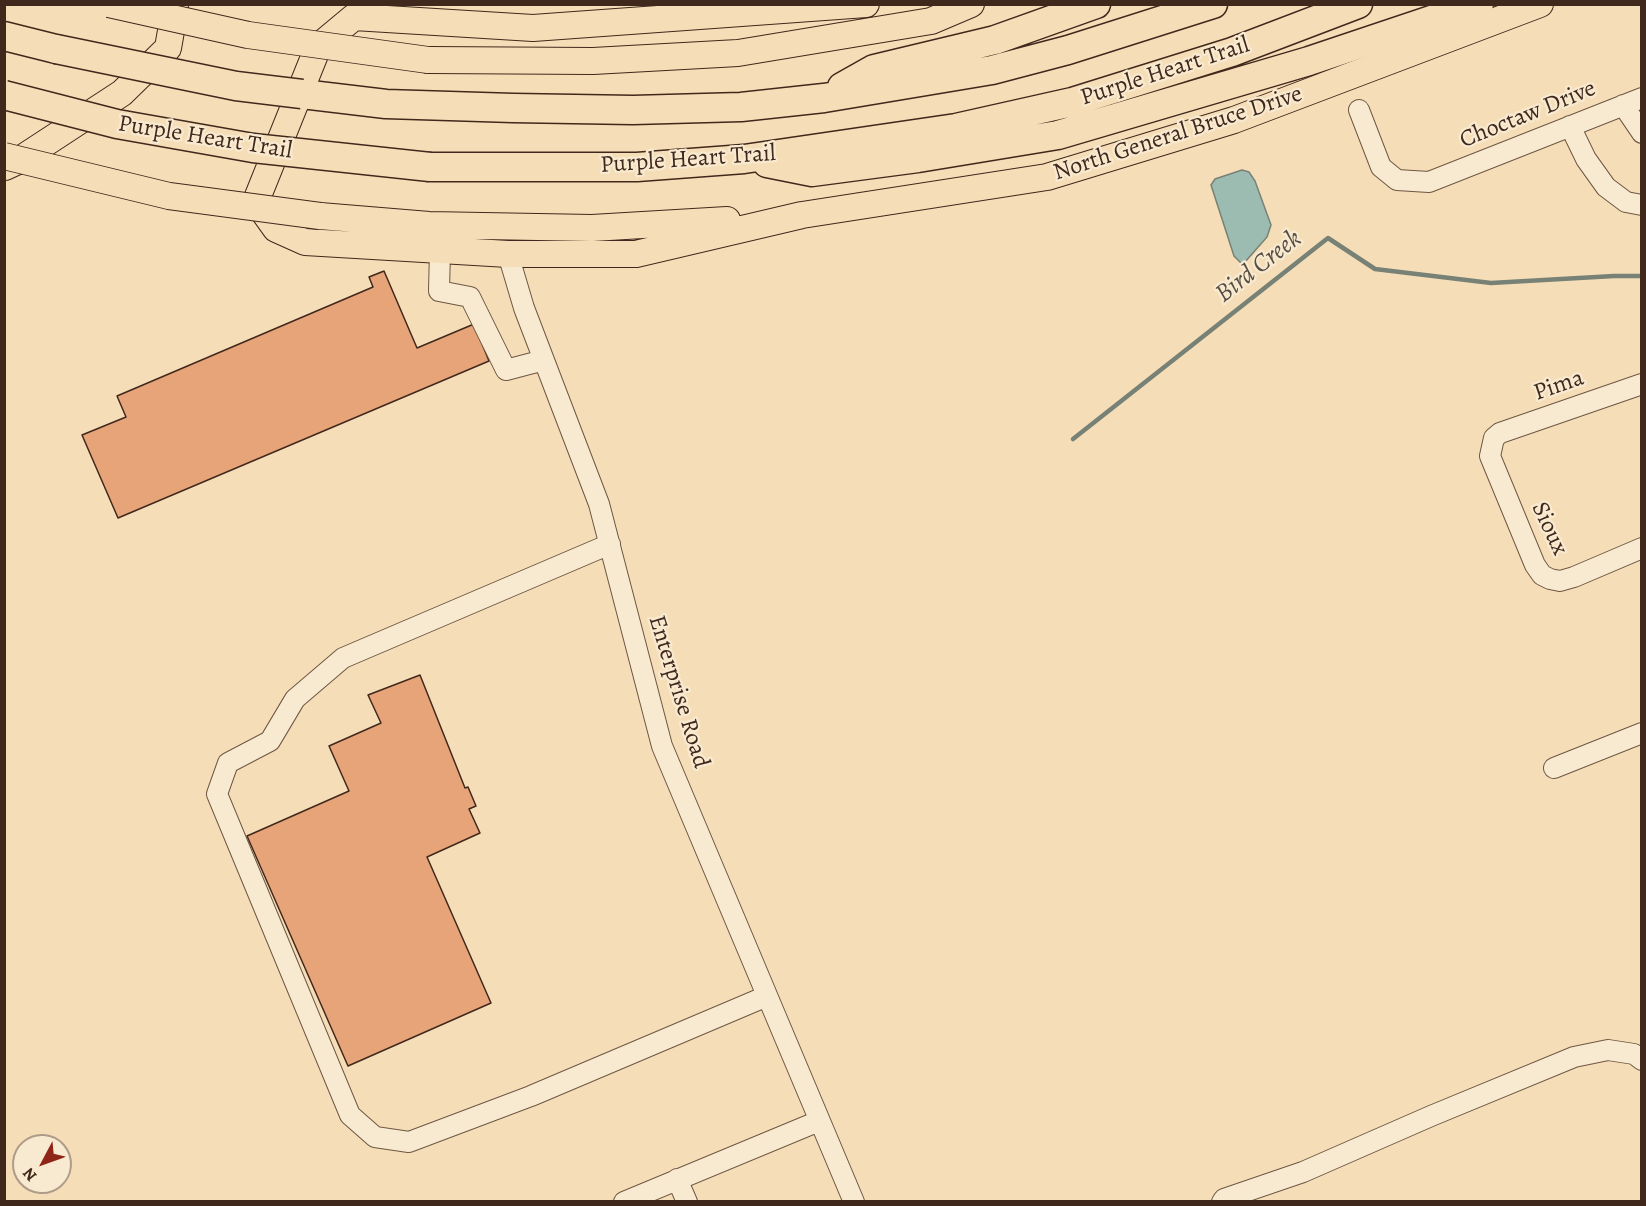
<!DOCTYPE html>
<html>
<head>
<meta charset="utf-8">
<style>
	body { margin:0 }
	#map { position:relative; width:1646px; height:1206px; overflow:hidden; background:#f5deb7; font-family:Alegreya,serif }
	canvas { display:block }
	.frame { position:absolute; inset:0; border:6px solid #41281c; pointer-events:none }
	.north { position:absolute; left:12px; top:1134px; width:60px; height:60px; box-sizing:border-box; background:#f8ead0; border:2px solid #af9c88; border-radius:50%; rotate:229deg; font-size:16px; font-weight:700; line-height:24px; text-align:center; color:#41281c }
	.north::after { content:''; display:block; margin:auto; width:21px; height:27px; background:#8f2418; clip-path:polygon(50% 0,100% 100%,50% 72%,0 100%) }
</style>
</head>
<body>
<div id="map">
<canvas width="1646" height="1206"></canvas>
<div class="frame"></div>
<div class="north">N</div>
</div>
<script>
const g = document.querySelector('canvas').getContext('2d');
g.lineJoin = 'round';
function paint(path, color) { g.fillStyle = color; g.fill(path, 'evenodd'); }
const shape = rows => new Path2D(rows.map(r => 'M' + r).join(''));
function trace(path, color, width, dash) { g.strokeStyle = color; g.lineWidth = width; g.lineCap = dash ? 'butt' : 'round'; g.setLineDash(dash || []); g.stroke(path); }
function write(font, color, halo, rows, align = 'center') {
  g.font = font + ' Alegreya,serif'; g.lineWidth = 4.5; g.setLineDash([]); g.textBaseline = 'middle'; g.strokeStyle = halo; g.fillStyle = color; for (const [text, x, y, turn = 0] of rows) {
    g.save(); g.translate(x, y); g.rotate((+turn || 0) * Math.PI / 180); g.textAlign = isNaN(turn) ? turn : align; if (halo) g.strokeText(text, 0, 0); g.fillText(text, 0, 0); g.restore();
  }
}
const water = shape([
	[1242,170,1249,172,1255,181,1271,225,1267,237,1245,262,1241,263,1234,256,1211,185,1215,179,1242,170]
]);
const stream = shape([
	[1073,439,1328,238,1375,269,1491,283,1614,276,1642,276]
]);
const building = shape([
	[384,271,417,348,474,324,489,361,118,518,82,435,126,417,117,396,373,287,369,277,384,271],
	[420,675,465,788,468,787,476,806,469,809,480,833,427,857,491,1003,348,1066,247,836,349,791,329,746,381,723,368,695,420,675]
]);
const minor = shape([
	[1623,105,1642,133],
	[1359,110,1381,167,1397,180,1429,182,1642,98],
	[1570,126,1586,159,1606,187,1626,202,1642,205],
	[440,250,439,291,470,297,506,370,544,360],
	[508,254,524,308,599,504,662,746,854,1202],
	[1642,384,1500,433,1494,438,1490,456,1535,565,1542,575,1550,579,1560,581,1574,577,1642,548],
	[610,544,343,658,295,699,270,741,228,763,217,794,350,1115,375,1137,409,1142,531,1096,767,996],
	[1554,768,1642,733],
	[677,1179,687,1202],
	[624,1202,819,1121],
	[1222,1202,1224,1199,1303,1172,1431,1116,1574,1057,1608,1050,1634,1054,1642,1060]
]);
const major = shape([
	[866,4,533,28,354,17,318,47,256,201,276,229,305,242,508,254,636,254,802,215,1047,177,1234,120,1540,4],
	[428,60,593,61,738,53,931,21,971,4],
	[5,167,18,161,122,93,168,48,175,8,173,4],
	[320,216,429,225,592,228,727,220]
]);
const highway = shape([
	[4,36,56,49],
	[842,87,874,69,995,40,1096,4],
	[302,94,386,104,513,108,633,110,741,107,824,98,992,70,1068,50,1213,4],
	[767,163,812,172,918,158,1058,135,1309,61,1479,4],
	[430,167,637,167,744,159,956,128,1072,102,1232,52,1358,4]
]);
const majorBridge = shape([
	[109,4,248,35,428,60],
	[4,156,169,196,320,216]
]);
const highwayBridge = shape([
	[56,49,236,86,302,94],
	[4,95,117,124,253,148,430,167]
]);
const streetNames = [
	["Purple Heart Trail",1165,72,-18],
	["Choctaw Drive",1528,115,-22],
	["North General Bruce Drive",1178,134,-18],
	["Purple Heart Trail",205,138,9],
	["Purple Heart Trail",688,160,-4],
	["Pima",1559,386,-19],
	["Sioux",1549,529,65],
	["Enterprise Road",678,692,73]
];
const waterNames = [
	["Bird Creek",1259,267,-38]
];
paint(water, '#9cbcb2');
trace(water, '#788176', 1.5);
trace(stream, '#788176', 4.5);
paint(building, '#e7a479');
trace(building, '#41281c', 1.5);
trace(minor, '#6e5643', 22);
trace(major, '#41281c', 28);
trace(highway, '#41281c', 31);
trace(minor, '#f8ead0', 20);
trace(major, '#f5deb7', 26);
trace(highway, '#f5deb7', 28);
trace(majorBridge, '#41281c', 28, []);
trace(highwayBridge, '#41281c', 31, []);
trace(majorBridge, '#f5deb7', 26);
trace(highwayBridge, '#f5deb7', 28);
write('24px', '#41281c', '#f8ead0', streetNames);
write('italic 26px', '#584d42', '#f8ead0', waterNames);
</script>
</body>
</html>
